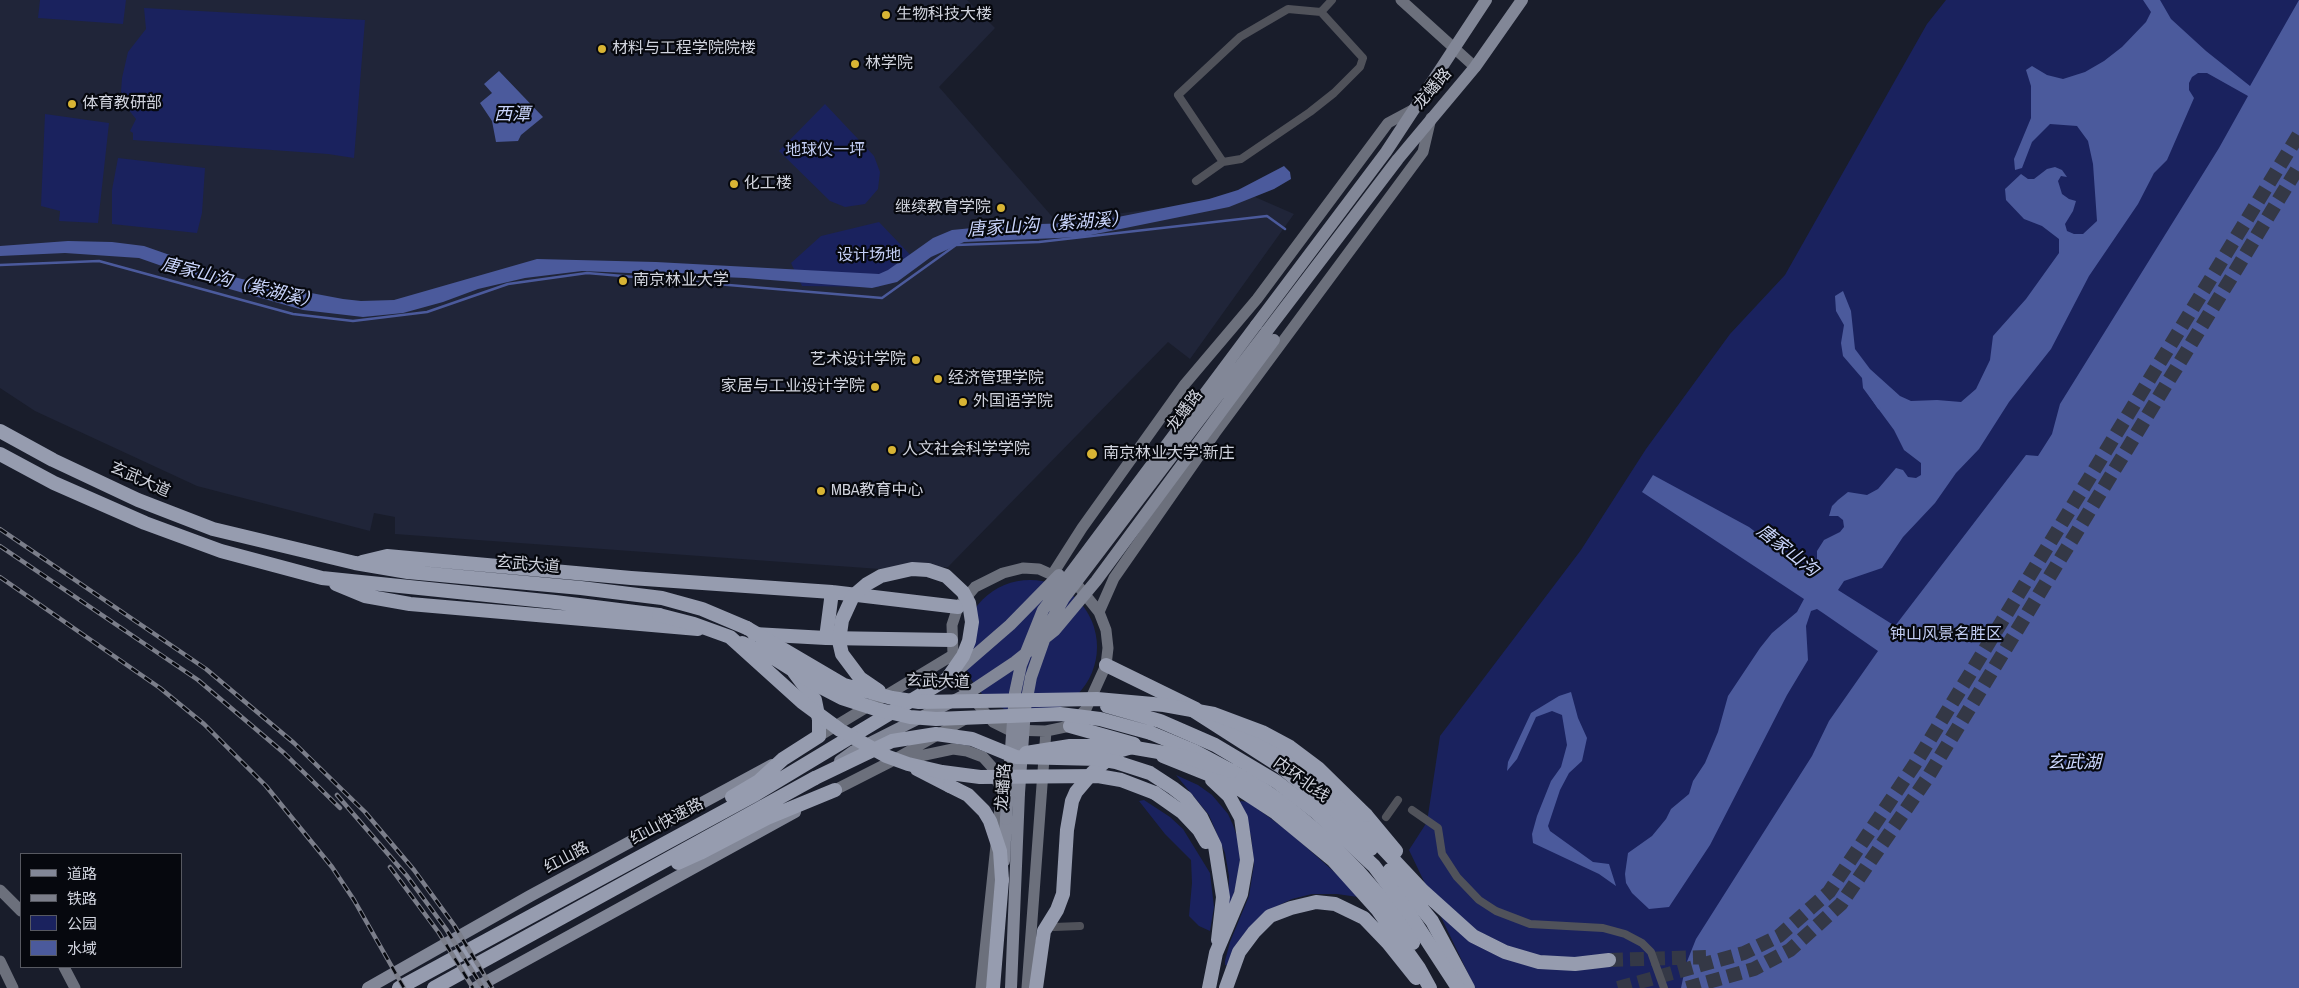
<!DOCTYPE html>
<html>
<head>
<meta charset="utf-8">
<style>
	body { margin:0 }
	#map { position:relative; width:2299px; height:988px; overflow:hidden; background:#191d2b; font-family:"Archivo Narrow","Noto Sans SC",sans-serif }
	canvas { display:block }
	.legend { position:absolute; left:20px; top:853px; width:162px; height:115px; box-sizing:border-box; background:#06080e; border:1px solid #575961; margin:0; padding:6px 9px; list-style:none; font-size:15px; color:#d0d3dd }
	.legend li { display:flex; align-items:center; gap:10px; height:25px }
	.legend b { width:25px; border:1px solid #575961 }
</style>
</head>
<body>
<div id="map">
<canvas width="2299" height="988"></canvas>
<ul class="legend">
<li><b style="height:6px;background:#828797"></b>道路</li>
<li><b style="height:6px;background:#7b7e8a"></b>铁路</li>
<li><b style="height:14px;background:#1a225e"></b>公园</li>
<li><b style="height:14px;background:#4b5a9c"></b>水域</li>
</ul>
</div>
<script>
const g = document.querySelector('canvas').getContext('2d');
g.lineJoin = 'round';
function paint(path, color) { g.fillStyle = color; g.fill(path, 'evenodd'); }
const shape = rows => new Path2D(rows.map(r => 'M' + r).join(''));
function trace(path, color, width, dash) { g.strokeStyle = color; g.lineWidth = width; g.lineCap = dash ? 'butt' : 'round'; g.setLineDash(dash || []); g.stroke(path); }
function write(font, color, halo, rows, align = 'center') {
  g.font = font + ' "Archivo Narrow","Noto Sans SC",sans-serif'; g.lineWidth = 4.5; g.setLineDash([]); g.textBaseline = 'middle'; g.strokeStyle = halo; g.fillStyle = color; for (const [text, x, y, turn = 0] of rows) {
    g.save(); g.translate(x, y); g.rotate((+turn || 0) * Math.PI / 180); g.textAlign = isNaN(turn) ? turn : align; if (halo) g.strokeText(text, 0, 0); g.fillText(text, 0, 0); g.restore();
  }
}
const built = shape([
	[0,0,967,0,995,28,939,87,1056,221,1255,197,1294,214,1190,359,1168,342,948,567,880,569,395,534,395,517,374,513,370,531,197,486,35,411,0,388]
]);
const green = shape([
	[40,0,126,0,123,24,38,18],
	[1946,0,2299,0,2299,988,1475,988,1409,850,1427,822,1440,736,1581,550,1646,449,1730,334,1785,275,1927,24],
	[144,8,365,20,354,158,328,154,133,140,133,133,130,131,136,119,128,109,121,92,122,78,128,52,146,29],
	[825,104,874,156,880,172,878,189,865,204,845,207,830,201,779,151],
	[45,114,109,123,98,223,59,221,60,211,41,206],
	[118,158,205,168,202,213,197,233,112,224,112,190],
	[879,222,919,264,878,287,802,286,791,263,821,236],
	'963 647a67 67 0 1 1 134 0a67 67 0 1 1-134 0Z',
	[1176,775,1198,785,1212,795,1228,814,1233,825,1238,839,1240,859,1238,880,1228,912,1229,876,1225,853,1209,815],
	[1144,800,1170,817,1183,829,1210,873,1214,907,1210,931,1199,926,1189,916,1192,883,1191,860,1165,834,1139,801],
	[1241,801,1248,802,1288,831,1340,877,1358,897,1337,894,1312,894,1292,899,1273,908,1244,934,1236,946,1230,966,1225,965,1225,961,1230,942,1249,896,1254,864,1251,836,1239,803]
]);
const water = shape([
	[2143,0,2160,0,2171,19,2206,51,2250,86,2299,0,2299,988,1681,988,1686,964,1696,939,1812,756,1829,721,1878,651,1823,613,1817,609,1811,611,1806,626,1808,660,1787,695,1710,845,1669,907,1649,909,1632,893,1626,883,1625,874,1628,853,1652,836,1666,819,1671,809,1689,794,1693,781,1705,763,1718,732,1728,696,1760,648,1772,633,1797,612,1804,599,1642,492,1653,475,1749,527,1809,573,1817,565,1817,551,1824,540,1840,532,1844,527,1843,520,1838,516,1829,516,1832,506,1838,500,1848,492,1867,495,1878,489,1896,468,1903,470,1908,477,1916,478,1921,475,1921,463,1904,450,1894,430,1863,388,1862,378,1843,356,1841,343,1844,325,1836,311,1835,296,1843,291,1851,311,1855,349,1870,369,1900,396,1911,401,1937,400,1961,402,1976,389,1990,360,1993,336,2026,299,2059,253,2059,239,2042,226,2024,219,2006,200,2005,189,2021,174,2028,179,2034,179,2047,169,2055,167,2062,170,2067,177,2061,176,2058,181,2062,194,2069,199,2076,201,2073,211,2065,224,2067,231,2074,234,2083,234,2097,221,2093,164,2088,141,2077,126,2050,124,2032,142,2022,168,2015,170,2014,159,2031,118,2031,86,2026,70,2032,66,2047,75,2063,79,2085,72,2104,61,2122,47,2146,22,2151,12],
	[2198,73,2207,73,2248,96,2219,148,2060,404,2052,434,2038,456,2026,455,1895,626,1838,590,1844,581,1882,568,1903,537,1935,503,1956,473,1979,449,2009,402,2051,349,2089,276,2138,204,2154,173,2167,160,2194,98,2189,90,2189,83,2192,77],
	[499,71,543,117,521,135,518,141,496,142,492,121,480,103,492,93,484,84],
	[1284,166,1290,172,1291,179,1274,189,1229,207,1081,237,964,242,931,257,897,282,872,288,745,278,582,271,525,278,478,289,443,302,403,313,363,317,303,310,219,286,139,258,65,253,0,256,0,246,68,241,112,242,144,246,230,276,258,283,343,299,361,301,394,300,537,259,656,262,879,274,888,270,933,238,952,230,1003,225,1076,223,1118,217,1209,199,1238,190],
	[1571,692,1578,718,1587,738,1582,761,1569,773,1560,790,1548,826,1550,831,1593,862,1609,864,1616,886,1599,874,1533,843,1532,834,1537,816,1551,781,1561,767,1567,745,1562,715,1552,711,1536,717,1517,759,1507,771,1508,762,1531,713,1559,696]
]);
const stream = shape([
	[0,265,99,261,293,314,353,321,427,312,508,284,587,273,882,298,956,245,1039,242,1267,216,1285,229],
	[1871,396,1879,408]
]);
const highwayTunnel = shape([
	[1609,960,1706,957],
	[1618,988,1744,953,1779,936,1829,892,1915,764,2299,134],
	[1687,988,1754,969,1790,950,1841,904,1926,780,2299,166]
]);
const street = shape([
	[1223,162,1178,95,1240,37,1288,9,1321,12],
	[1196,181,1223,162,1241,159,1310,112,1334,93,1360,67,1363,58,1321,12,1332,0],
	[1412,810,1438,828,1442,854,1457,877,1479,900,1496,911,1530,924,1603,928,1625,934,1642,943,1651,952,1664,988],
	[1386,817,1398,800],
	[1054,927,1080,926]
]);
const secondary = shape([
	[1401,0,1475,67],
	[1023,568,1039,569,1079,587,1099,612,1106,630,1108,648,1106,665,1086,709,1070,726,1046,731,1009,730,993,722,958,681,953,655,952,625,958,607,975,587,1003,573,1023,568],
	[1052,575,1082,528,1185,384,1257,299,1388,123,1416,108],
	[1099,612,1114,578,1215,433,1423,152,1431,118],
	[819,736,953,655],
	[901,760,953,749,967,751,983,757,992,767,998,783],
	[835,790,890,762,967,718],
	[0,890,21,911],
	[0,961,13,988],
	[64,967,75,988],
	[981,988,1004,769],
	[1027,988,1046,731]
]);
const primary = shape([
	[1256,325,1386,152,1486,0],
	[1267,331,1398,159,1475,67,1522,0],
	[1004,861,1006,819],
	[368,988,530,896,772,765],
	[475,988,795,812],
	[1011,988,1019,793]
]);
const highway = shape([
	[0,431,53,460,138,500,213,529,355,563,408,572,581,588,662,598,702,609,747,628],
	[0,454,54,483,145,523,221,551,322,578,555,602,659,615],
	[362,562,387,556,631,578,832,592,958,607],
	[336,584,365,596,410,604,698,629],
	[754,634,826,638,951,640],
	[826,638,832,592],
	[1106,665,1196,709],
	[1191,709,1280,766,1338,815,1371,849],
	[1219,721,1287,756,1314,775,1423,891,1473,936,1505,952,1539,962,1575,964,1609,960],
	[1070,726,1134,744],
	[1151,733,1194,751,1254,783,1283,803,1325,838,1359,872,1387,904,1413,943],
	[1163,756,1230,783,1276,813,1333,860,1377,909,1419,968,1430,988],
	[917,769,950,786],
	[1155,793,1182,812,1199,830,1206,842],
	[732,797,759,781,783,759,819,736,819,720,815,700,794,672],
	[1186,798,1201,817,1215,846,1223,897,1218,940],
	[1366,815,1396,851],
	[678,863,700,853,767,818,835,790],
	[1390,870,1432,921,1468,988],
	[399,988,756,794,947,679],
	[434,988,815,778],
	[993,988,1002,880],
	[1036,988,1044,931,1057,910,1063,894,1067,830,1072,801,1076,792,1093,772,1118,751,1132,747],
	[1209,988,1216,953,1241,894,1247,860,1241,818,1229,796,1212,780],
	[1226,988,1239,952,1254,932,1270,916,1291,908,1316,902,1335,904,1364,918,1388,943,1416,978]
]);
const rail = shape([
	[0,529,206,669,294,743,365,812,414,870,454,925,492,988],
	[0,546,198,680,284,753,340,808],
	[0,577,160,688,204,724,266,786,332,867,354,900,404,988],
	[337,795,407,876,446,929,483,988],
	[390,867,439,933,473,988]
]);
const primaryBridge = shape([
	[957,671,1010,625,1059,575],
	[840,761,854,751,967,694,1015,662,1055,630,1096,581,1274,340],
	[1019,793,1025,709,1031,677,1050,623,1064,598,1267,331],
	[1006,819,1015,693,1021,665,1043,610,1256,325]
]);
const highwayBridge = shape([
	[659,615,694,624,730,637,802,702,840,730,886,756,908,764,942,772,980,777,1098,776,1121,780,1155,793],
	[747,628,844,685,892,698,919,702,1097,699,1164,705,1214,714,1262,732,1290,747,1318,768,1366,815],
	[742,643,769,655,815,684,842,698,876,709,910,717,936,719,1060,714,1100,719,1151,733],
	[879,691,860,678,842,654,839,641,842,620,853,596,867,584,881,576,912,569,928,570,946,576,963,592,969,603,972,622,969,641,963,656,947,679],
	[1107,706,1160,721,1215,745,1277,782,1317,813,1374,866,1409,913,1458,988],
	[1026,753,1070,746,1124,746,1182,756,1232,771],
	[815,778,892,741,936,734,972,739,1016,757,1099,759,1116,762,1150,773,1173,788,1186,798],
	[950,786,968,795,984,811,990,821,1000,851,1002,880]
]);
const markers = [
	[886,15,5,"#d8b434"],
	[602,49,5,"#d8b434"],
	[855,64,5,"#d8b434"],
	[72,104,5,"#d8b434"],
	[734,184,5,"#d8b434"],
	[1001,208,5,"#d8b434"],
	[623,281,5,"#d8b434"],
	[916,360,5,"#d8b434"],
	[938,379,5,"#d8b434"],
	[875,387,5,"#d8b434"],
	[963,402,5,"#d8b434"],
	[892,450,5,"#d8b434"],
	[1092,454,6,"#d8b434"],
	[821,491,5,"#d8b434"]
];
const poiNames = [
	["生物科技大楼",896,15],
	["材料与工程学院院楼",612,49],
	["林学院",865,64],
	["体育教研部",82,104],
	["化工楼",744,184],
	["继续教育学院",991,208,"right"],
	["南京林业大学",633,281],
	["艺术设计学院",906,360,"right"],
	["经济管理学院",948,379],
	["家居与工业设计学院",865,387,"right"],
	["外国语学院",973,402],
	["人文社会科学学院",902,450],
	["南京林业大学·新庄",1103,454],
	["MBA教育中心",831,491]
];
const streetNames = [
	["龙蟠路",1433,89,-49],
	["龙蟠路",1185,411,-53],
	["玄武大道",140,480,24],
	["玄武大道",528,565,5],
	["玄武大道",938,682,2],
	["内环北线",1301,780,36],
	["龙蟠路",1004,787,-86],
	["红山快速路",667,822,-28],
	["红山路",567,858,-28]
];
const parkNames = [
	["地球仪一坪",825,151],
	["设计场地",869,256],
	["钟山风景名胜区",1946,635]
];
const waterNames = [
	["西潭",512,115],
	["唐家山沟（紫湖溪）",1048,225,-4],
	["唐家山沟（紫湖溪）",240,284,14],
	["唐家山沟",1787,551,38],
	["玄武湖",2074,763]
];
paint(built, '#202539');
paint(green, '#1a225e');
paint(water, '#4b5a9c');
trace(stream, '#4b5a9c', 2.5);
trace(highwayTunnel, '#343846', 14, [14, 7]);
trace(street, '#50525a', 8);
trace(secondary, '#6c707c', 11);
trace(primary, '#828797', 12);
trace(highway, '#969caf', 14);
trace(rail, '#7b7e8a', 4.5);
trace(rail, '#06080e', 2.5, [8]);
trace(primaryBridge, '#828797', 12);
trace(highwayBridge, '#969caf', 14);
for (const [x, y, r, color] of markers) { const dot = new Path2D(); dot.arc(x, y, r, 0, 2 * Math.PI); g.fillStyle = color; g.fill(dot); trace(dot, '#06080e', 2); }
write('16px', '#d0d3dd', '#06080e', poiNames, 'left');
write('16px', '#d0d3dd', '#06080e', streetNames);
write('16px', '#c2cdf3', '#06080e', parkNames);
write('italic 18px', '#cad5fc', '#06080e', waterNames);
</script>
</body>
</html>
